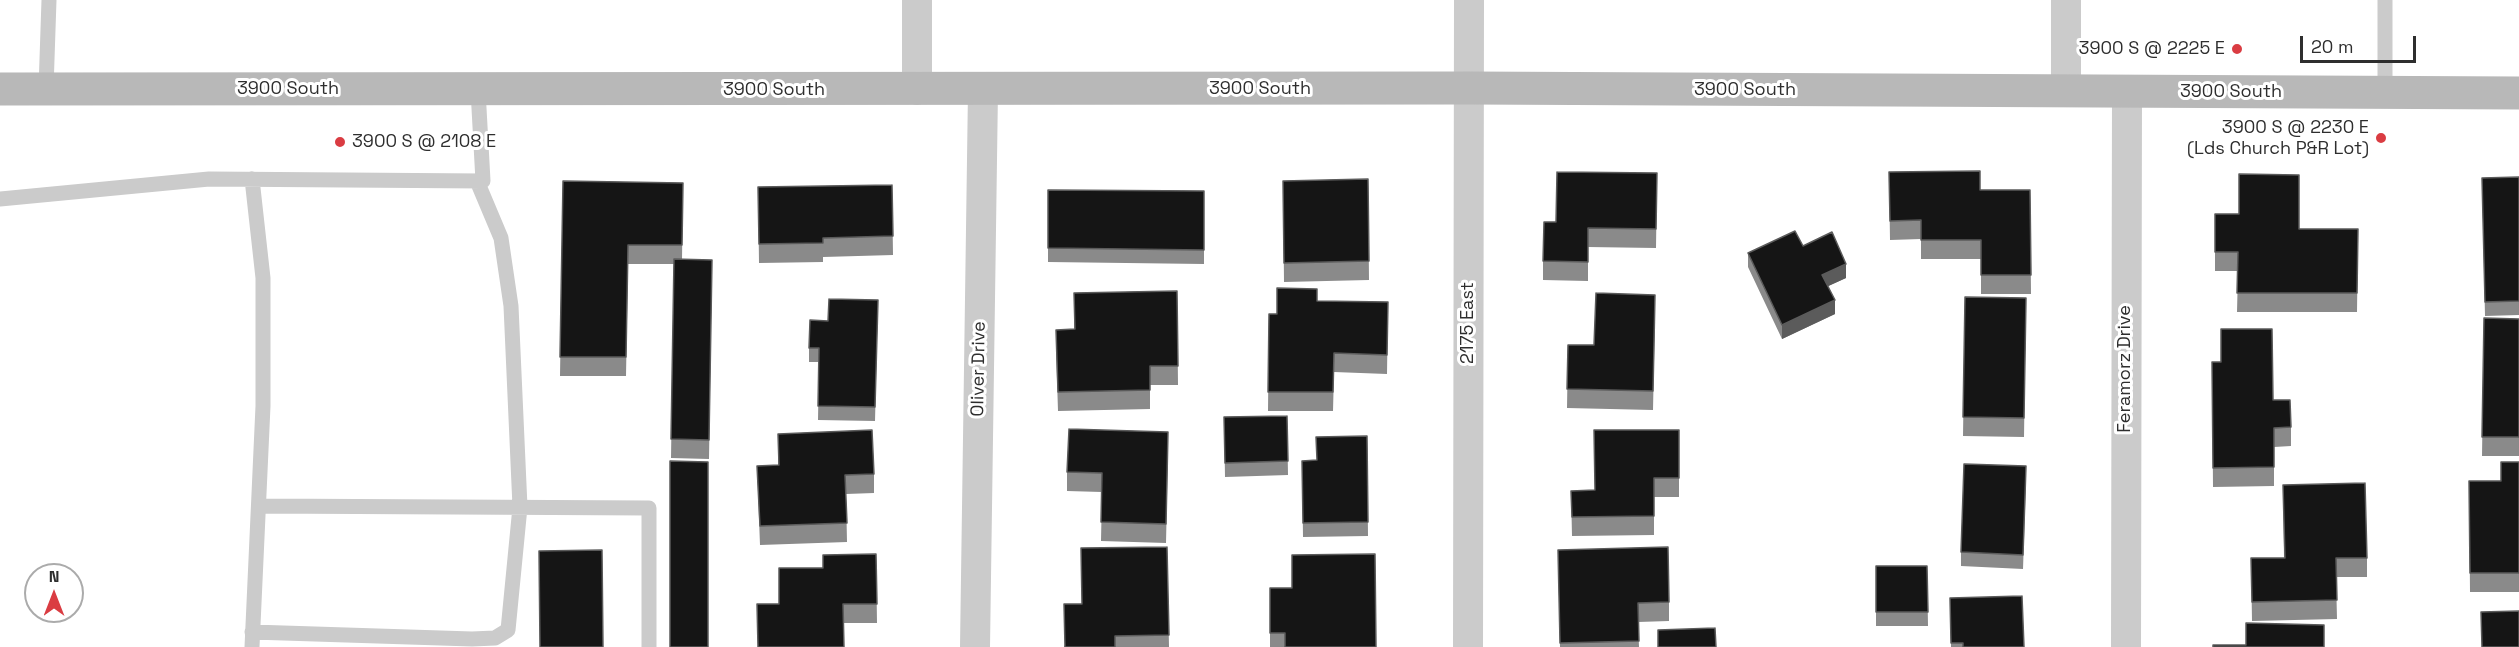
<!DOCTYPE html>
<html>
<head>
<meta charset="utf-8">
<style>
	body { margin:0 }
	#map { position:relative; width:2519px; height:647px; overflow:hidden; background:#fff; font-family:"Space Grotesk",sans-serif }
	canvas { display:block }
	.north { position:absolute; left:24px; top:563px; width:60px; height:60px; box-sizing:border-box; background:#fff; border:2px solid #ababab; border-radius:50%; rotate:0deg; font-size:16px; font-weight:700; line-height:24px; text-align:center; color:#2e2e2e }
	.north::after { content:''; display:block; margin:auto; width:21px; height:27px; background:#da3c42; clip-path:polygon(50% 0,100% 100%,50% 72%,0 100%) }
	.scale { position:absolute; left:2300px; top:36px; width:116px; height:27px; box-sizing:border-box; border:3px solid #2e2e2e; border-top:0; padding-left:8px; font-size:18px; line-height:21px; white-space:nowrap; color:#2e2e2e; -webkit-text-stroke:4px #fff; paint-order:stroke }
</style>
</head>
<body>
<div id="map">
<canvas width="2519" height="647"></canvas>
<div class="north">N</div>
<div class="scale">20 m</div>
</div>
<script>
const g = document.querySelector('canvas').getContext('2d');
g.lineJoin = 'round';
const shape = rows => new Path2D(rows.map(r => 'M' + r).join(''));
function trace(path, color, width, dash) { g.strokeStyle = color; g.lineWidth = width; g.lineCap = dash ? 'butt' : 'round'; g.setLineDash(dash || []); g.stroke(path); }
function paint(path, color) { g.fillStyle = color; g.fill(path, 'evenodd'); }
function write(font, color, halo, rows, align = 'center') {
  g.font = font + ' "Space Grotesk",sans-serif'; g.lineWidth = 6; g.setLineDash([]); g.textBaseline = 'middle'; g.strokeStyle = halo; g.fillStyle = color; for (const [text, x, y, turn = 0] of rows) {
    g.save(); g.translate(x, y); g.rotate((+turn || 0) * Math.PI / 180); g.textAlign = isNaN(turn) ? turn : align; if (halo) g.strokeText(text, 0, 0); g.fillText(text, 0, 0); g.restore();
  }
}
const service = shape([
	[2385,0,2385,93],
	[46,89,49,0],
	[0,199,209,179,483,181,478,90],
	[259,506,649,508,649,647],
	[252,632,472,639,495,638,508,630,520,507,511,306,501,238,477,181],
	[252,647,263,406,263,278,252,179]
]);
const minor = shape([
	[2066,0,2066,92],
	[917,90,917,0],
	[975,647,983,90],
	[1468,647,1469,0],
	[2126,647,2127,92]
]);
const secondary = shape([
	[0,89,1469,88,2519,93]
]);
const wall = shape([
	[1889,172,1980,190,2030,190,2031,294,1981,294,1981,259,1921,259,1921,239,1890,240],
	[1657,173,1656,248,1588,247,1588,281,1543,280,1543,261,1556,222],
	[2519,177,2519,315,2485,316,2482,178],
	[1368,179,1369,280,1284,282,1283,181],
	[563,181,683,183,682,260,712,260,709,459,671,458,674,264,628,264,626,376,560,376],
	[892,185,893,255,823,257,823,262,759,263,758,187],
	[1048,190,1204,191,1204,264,1048,262],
	[2215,214,2299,229,2358,229,2357,312,2237,312,2238,271,2215,271],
	[1803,246,1846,278,1828,286,1835,314,1782,339,1748,267,1748,253],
	[1177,291,1178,385,1150,385,1150,409,1058,411,1056,349,1074,329,1074,293],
	[1965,297,2026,298,2024,437,1963,436],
	[878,300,875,421,818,420,819,362,809,362,809,348,828,321],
	[1317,301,1388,302,1387,374,1334,372,1333,411,1268,411,1269,314,1277,314],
	[1655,314,1653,410,1567,408,1568,345,1594,345],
	[2484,318,2519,319,2519,456,2482,456],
	[2212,362,2221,362,2273,400,2291,427,2291,446,2274,447,2274,486,2213,487],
	[1287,416,1288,475,1225,477,1224,417],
	[1679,430,1679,497,1654,497,1654,535,1572,536,1571,491,1594,490],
	[778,434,874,474,874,493,846,494,847,542,760,545,757,466,778,465],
	[1367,436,1368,536,1303,537,1302,461,1316,460],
	[1168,451,1166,543,1101,541,1102,492,1067,491,1067,472],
	[2519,462,2519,592,2470,592,2469,481,2501,481],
	[2026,481,2023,569,1961,566,1961,552],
	[2283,485,2367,558,2367,577,2336,577,2337,619,2252,621,2251,558,2284,558],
	[1167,547,1169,647,1064,647,1082,604],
	[1558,550,1669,602,1669,621,1638,622,1639,647,1560,647],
	[876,554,877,623,844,623,823,568],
	[1876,566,1927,566,1928,626,1876,626],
	[1270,588,1376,647,1270,647],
	[1950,598,2024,647,1951,647]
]);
const shadedWall = shape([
	[1846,264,1846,278,1822,289,1822,275],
	[1835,300,1835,314,1782,339,1782,325]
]);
const building = shape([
	[1980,171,1980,190,2030,190,2031,275,1981,275,1981,240,1921,240,1921,220,1890,221,1889,172,1980,171],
	[1557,172,1657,173,1656,229,1588,228,1588,262,1543,261,1544,222,1556,222,1557,172],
	[2239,174,2299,175,2299,229,2358,229,2357,293,2237,293,2238,252,2215,252,2215,214,2239,214,2239,174],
	[2519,177,2519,301,2485,302,2482,178,2519,177],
	[1368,179,1369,261,1284,263,1283,181,1368,179],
	[563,181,683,183,682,245,628,245,626,357,560,357,563,181],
	[892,185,893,236,823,238,823,243,759,244,758,187,892,185],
	[1048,190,1204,191,1204,250,1048,248,1048,190],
	[1795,231,1803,246,1832,232,1846,264,1822,275,1835,300,1782,325,1748,253,1795,231],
	[674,259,712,260,709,440,671,439,674,259],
	[1277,288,1317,289,1317,301,1388,302,1387,355,1334,353,1333,392,1268,392,1269,314,1277,314,1277,288],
	[1177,291,1178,366,1150,366,1150,390,1058,392,1056,330,1075,329,1074,293,1177,291],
	[1596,293,1655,295,1653,391,1567,389,1568,345,1594,345,1596,293],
	[1965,297,2026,298,2024,418,1963,417,1965,297],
	[829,299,878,300,875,407,818,406,819,348,809,348,810,320,828,321,829,299],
	[2484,318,2519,319,2519,437,2482,437,2484,318],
	[2221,329,2272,329,2273,400,2290,400,2291,427,2274,428,2274,467,2213,468,2212,362,2221,362,2221,329],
	[1287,416,1288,461,1225,463,1224,417,1287,416],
	[1069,429,1168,432,1166,524,1101,522,1102,473,1067,472,1069,429],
	[872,430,874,474,845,475,847,523,760,526,757,466,779,465,778,434,872,430],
	[1594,430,1679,430,1679,478,1654,478,1654,516,1572,517,1571,491,1595,490,1594,430],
	[1367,436,1368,522,1303,523,1302,461,1317,460,1316,437,1367,436],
	[670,461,708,462,708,647,670,647,670,461],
	[2501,462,2519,462,2519,573,2470,573,2469,481,2501,481,2501,462],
	[1964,464,2026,466,2023,555,1961,552,1964,464],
	[2365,483,2367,558,2336,558,2337,600,2252,602,2251,558,2285,558,2283,485,2365,483],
	[1167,547,1169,635,1115,636,1115,647,1065,647,1064,604,1082,604,1081,548,1167,547],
	[1668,547,1669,602,1638,603,1639,641,1560,643,1558,550,1668,547],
	[602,550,603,647,540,647,539,551,602,550],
	[876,554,877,604,843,604,844,647,758,647,757,604,779,604,779,568,823,568,823,555,876,554],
	[1375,554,1376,647,1285,647,1285,633,1270,633,1270,588,1292,588,1292,555,1375,554],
	[1876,566,1927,566,1928,612,1876,612,1876,566],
	[2022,596,2024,647,1963,647,1963,643,1951,643,1950,598,2022,596],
	[2519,611,2519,647,2482,647,2481,612,2519,611],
	[2246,623,2324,625,2324,647,2213,647,2213,645,2246,645,2246,623],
	[1715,628,1716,647,1658,647,1658,630,1715,628]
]);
const markers = [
	[2237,49,6,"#da3c42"],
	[2381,138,6,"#da3c42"],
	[340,142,6,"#da3c42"]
];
const poiNames = [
	["3900 S @ 2225 E",2225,49],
	["3900 S @ 2230 E",2369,128],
	["(Lds Church P&R Lot)",2369,149],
	["3900 S @ 2108 E",352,142,"left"]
];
const streetNames = [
	["3900 South",288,89],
	["3900 South",1260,89],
	["3900 South",774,90],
	["3900 South",1745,90],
	["3900 South",2231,92],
	["2175 East",1468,323,-90],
	["Oliver Drive",979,369,-89],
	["Feramorz Drive",2125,369,-90]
];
trace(service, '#cbcbcb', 15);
trace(minor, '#cbcbcb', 30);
trace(secondary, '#b8b8b8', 33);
paint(wall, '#8a8a8a');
paint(shadedWall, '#5b5b5b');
paint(building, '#151515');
trace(building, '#5b5b5b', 1.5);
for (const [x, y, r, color] of markers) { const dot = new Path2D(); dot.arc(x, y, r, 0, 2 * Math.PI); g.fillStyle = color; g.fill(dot); trace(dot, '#fff', 2); }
write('18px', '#2e2e2e', '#fff', poiNames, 'right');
write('18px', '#2e2e2e', '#fff', streetNames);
</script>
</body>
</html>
